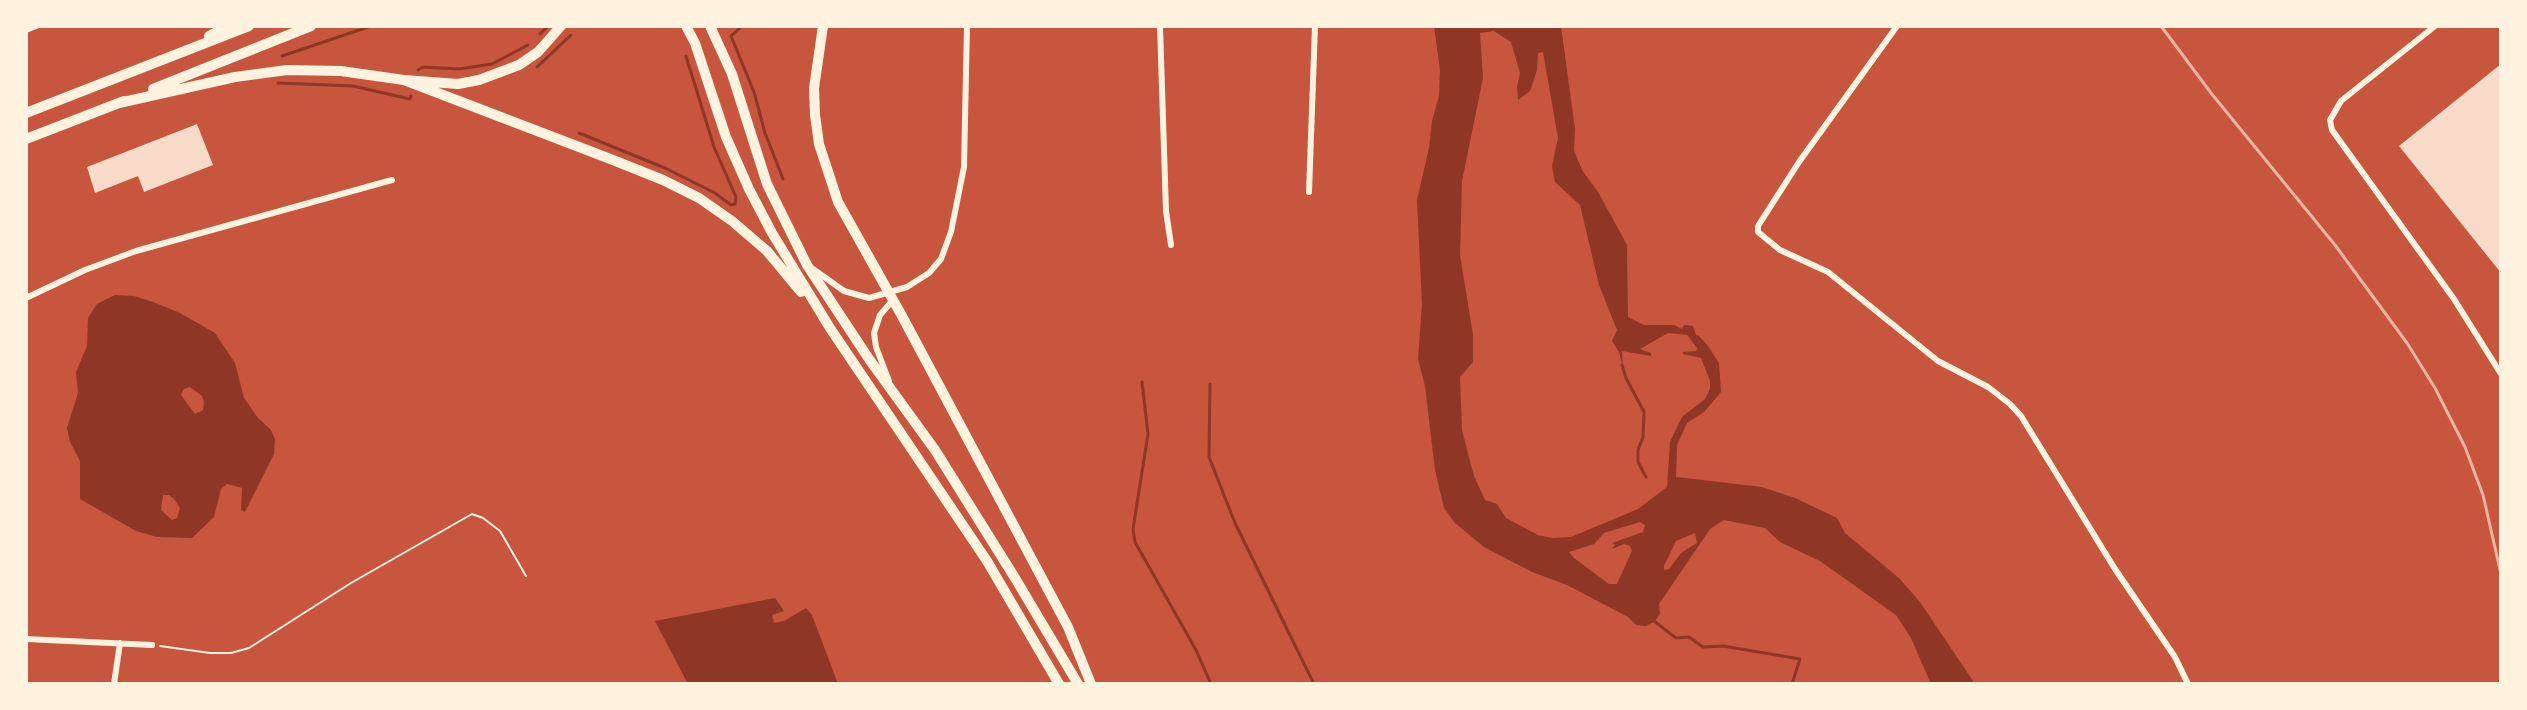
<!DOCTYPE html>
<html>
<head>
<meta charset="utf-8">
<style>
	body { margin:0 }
	#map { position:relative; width:2527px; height:710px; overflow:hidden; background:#c8553d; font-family:"Sofia Sans Condensed",sans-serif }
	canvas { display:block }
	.frame { position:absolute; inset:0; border:28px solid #fff3e0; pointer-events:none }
</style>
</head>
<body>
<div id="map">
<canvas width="2527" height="710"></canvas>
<div class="frame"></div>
</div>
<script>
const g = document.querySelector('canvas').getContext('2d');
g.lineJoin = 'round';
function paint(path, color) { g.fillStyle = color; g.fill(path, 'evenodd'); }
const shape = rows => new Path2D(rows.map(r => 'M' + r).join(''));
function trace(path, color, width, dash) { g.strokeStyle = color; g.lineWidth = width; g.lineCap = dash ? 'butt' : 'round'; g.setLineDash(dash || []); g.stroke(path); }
const water = shape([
	[1434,26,1561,26,1575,129,1574,150,1582,170,1598,192,1627,245,1628,317,1644,325,1674,325,1682,329,1684,325,1693,326,1696,335,1699,336,1708,346,1719,363,1721,392,1704,412,1687,423,1677,445,1676,477,1762,487,1795,498,1837,518,1845,533,1899,578,1920,602,1975,684,1931,684,1911,638,1896,615,1820,561,1780,542,1765,528,1724,520,1710,529,1659,604,1660,614,1655,621,1646,626,1636,625,1628,617,1567,585,1532,572,1484,547,1455,523,1444,508,1435,470,1425,386,1418,359,1422,304,1417,200,1429,148,1432,121,1439,96,1440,70],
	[1494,31,1511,42,1520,73,1517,87,1518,100,1530,91,1537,70,1538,53,1543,52,1558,138,1552,166,1555,182,1580,205,1599,285,1617,330,1612,341,1619,352,1623,368,1622,351,1651,356,1651,353,1640,349,1668,333,1687,335,1697,348,1696,351,1683,352,1683,354,1701,358,1710,381,1710,389,1705,399,1682,417,1670,442,1667,487,1638,509,1571,537,1552,538,1538,535,1506,518,1497,504,1485,500,1474,476,1462,430,1460,377,1473,362,1473,335,1460,255,1462,181,1483,78,1480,33],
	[1640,522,1645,525,1643,532,1612,543,1615,545,1612,549,1624,544,1630,546,1632,551,1617,584,1609,584,1574,558,1569,552,1594,544,1604,533],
	[1695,533,1697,543,1681,553,1669,569,1664,570,1664,566,1676,541],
	[115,295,134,296,153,302,180,313,215,333,235,363,244,398,258,418,271,430,275,439,274,454,245,512,241,510,242,488,227,484,221,489,214,517,192,538,157,537,136,531,80,499,80,461,70,442,67,428,78,393,76,372,87,346,88,318,97,304],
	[190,387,202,396,204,402,203,410,195,414,181,395,184,389],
	[163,495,169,495,174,499,180,508,177,518,172,520,161,510],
	[775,598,784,611,772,615,774,623,784,621,806,608,812,615,838,684,688,684,655,621]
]);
const stream = shape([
	[742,26,731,36,754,92,765,133,783,179],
	[540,34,548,26],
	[282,56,371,26],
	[537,67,571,35],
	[418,70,423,67,459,69,492,64,528,45],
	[278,83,353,86,410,99,411,96],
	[579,133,665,168,715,193,731,205,735,204,736,197,714,147,686,56],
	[1622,365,1626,378,1644,412,1643,437,1638,450,1638,462,1646,477],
	[1142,382,1148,434,1133,529,1135,542,1196,650,1211,684],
	[1210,384,1209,457,1235,523,1314,684],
	[1654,621,1676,638,1689,637,1703,647,1723,646,1800,659,1792,684]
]);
const building = shape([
	[2501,64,2501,273,2399,146],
	[197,124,213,165,144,192,138,176,95,193,87,167]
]);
const path = shape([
	[160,646,210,653,231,653,249,648,351,583,472,514,483,518,500,531,526,576]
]);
const minor = shape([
	[1160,26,1166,211,1171,245],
	[1897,26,1799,162,1758,226,1758,232,1780,250,1828,272,1938,361,1988,387,2010,404,2021,416,2115,569,2175,657,2188,684],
	[2435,26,2341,101,2330,120,2332,130,2454,299,2501,374],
	[26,30,36,26],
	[1309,192,1315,26],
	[813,269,844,291,869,298,907,287,929,273,941,259,951,232,964,167,967,26],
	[26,298,85,270,136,251,392,180],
	[889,381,876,347,874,333,880,315,893,300],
	[26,639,152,645],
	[114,684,120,643]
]);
const trunk = shape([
	[686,26,695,43,726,137,749,189,772,233,830,328,987,561,1059,684],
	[710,26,732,74,767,184,807,265,869,359,935,450,1015,578,1078,684],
	[823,26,814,88,815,115,819,144,838,202,902,316,1068,627,1091,684],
	[209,36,227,26],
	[404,80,613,160,663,180,699,198,732,221,767,251,801,292],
	[153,89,311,26],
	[119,103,235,77,287,70,341,71,404,80,458,84,479,80,519,65,538,52,561,26],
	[26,113,249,26],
	[26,139,124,101]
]);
const rail = shape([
	[2161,26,2211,93,2335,245,2407,343,2435,388,2465,447,2483,495,2501,574]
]);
paint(water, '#8f3625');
trace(stream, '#8f3625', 3);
paint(building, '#f7dbc8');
trace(path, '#fff3e0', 2);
trace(minor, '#fff3e0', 6);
trace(trunk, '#fff3e0', 10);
trace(rail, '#e9b49f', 3);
</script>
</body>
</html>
